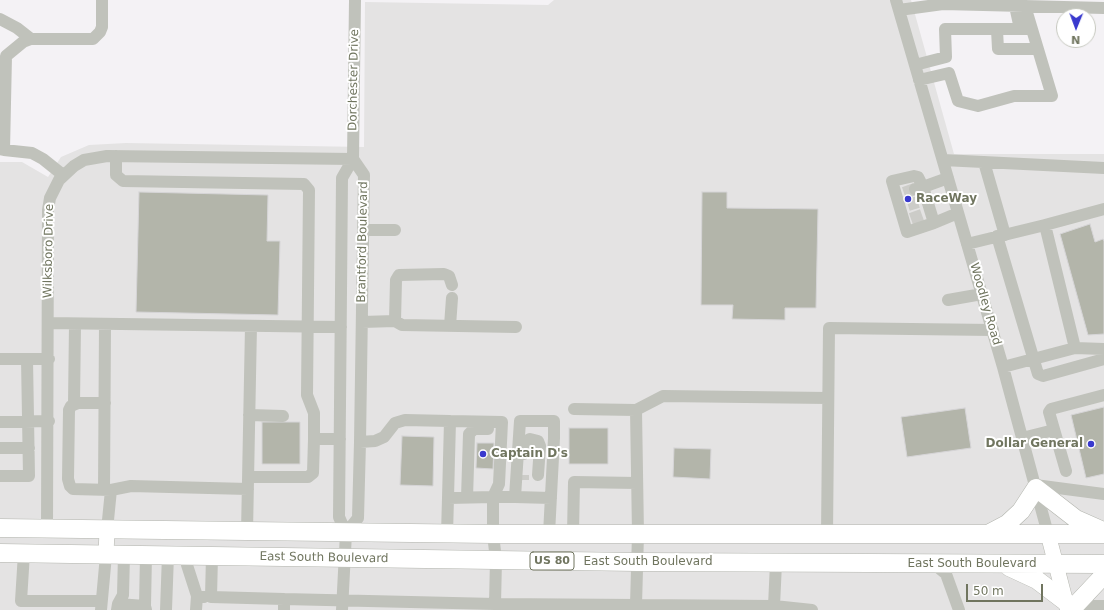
<!DOCTYPE html>
<html>
<head>
<meta charset="utf-8">
<style>
	body { margin:0 }
	#map { position:relative; width:1104px; height:610px; overflow:hidden; background:#f4f2f5; font-family:"DejaVu Sans",sans-serif }
	canvas { display:block }
	.north { position:absolute; left:1056px; top:8px; width:40px; height:40px; box-sizing:border-box; background:#fff; border:1px solid #c6c8bf; border-radius:50%; rotate:181deg; font-size:11px; font-weight:700; line-height:16px; text-align:center; color:#70755f }
	.north::after { content:''; display:block; margin:auto; width:14px; height:18px; background:#3939ce; clip-path:polygon(50% 0,100% 100%,50% 72%,0 100%) }
	.scale { position:absolute; left:966px; top:584px; width:77px; height:18px; box-sizing:border-box; border:2px solid #70755f; border-top:0; padding-left:5px; font-size:12px; line-height:14px; white-space:nowrap; color:#70755f; -webkit-text-stroke:3px #fff; paint-order:stroke }
</style>
</head>
<body>
<div id="map">
<canvas width="1104" height="610"></canvas>
<div class="north">N</div>
<div class="scale">50 m</div>
</div>
<script>
const g = document.querySelector('canvas').getContext('2d');
g.lineJoin = 'round';
function paint(path, color) { g.fillStyle = color; g.fill(path, 'evenodd'); }
const shape = rows => new Path2D(rows.map(r => 'M' + r).join(''));
function trace(path, color, width, dash) { g.strokeStyle = color; g.lineWidth = width; g.lineCap = dash ? 'butt' : 'round'; g.setLineDash(dash || []); g.stroke(path); }
function write(font, color, halo, rows, align = 'center') {
  g.font = font + ' "DejaVu Sans",sans-serif'; g.lineWidth = 4; g.setLineDash([]); g.textBaseline = 'middle'; g.strokeStyle = halo; g.fillStyle = color; for (const [text, x, y, turn = 0] of rows) {
    g.save(); g.translate(x, y); g.rotate((+turn || 0) * Math.PI / 180); g.textAlign = isNaN(turn) ? turn : align; if (halo) g.strokeText(text, 0, 0); g.fillText(text, 0, 0); g.restore();
  }
}
const built = shape([
	[554,0,911,0,954,154,1104,154,1104,610,0,610,0,162,22,162,48,177,61,157,89,145,126,143,364,147,365,2,548,5]
]);
const building = shape([
	[139,192,268,195,267,241,280,241,278,315,136,312,139,192],
	[702,192,727,192,727,208,818,209,816,308,785,308,785,320,732,319,733,305,701,305,702,192],
	[1090,224,1095,242,1103,239,1104,241,1104,334,1088,335,1060,234,1090,224],
	[1104,407,1104,474,1086,478,1071,415,1104,407],
	[965,408,971,448,907,457,901,417,965,408],
	[262,422,300,422,300,464,262,464,262,422],
	[569,428,608,428,608,464,569,464,569,428],
	[402,436,434,437,433,486,400,485,402,436],
	[477,443,494,443,493,469,476,468,477,443],
	[674,448,711,449,710,479,673,477,674,448]
]);
const minorTunnel = shape([
	[904,193,915,189],
	[908,205,918,202],
	[911,219,922,215],
	[523,480,523,475]
]);
const minor = shape([
	[896,0,1003,367,1048,534],
	[1015,6,1020,29],
	[899,10,943,4,1104,8],
	[0,19,17,28,31,39],
	[997,30,998,49,1038,49],
	[915,65,946,57,945,29,1032,29],
	[919,80,949,73,958,101,978,106,1014,96,1052,96,1025,6],
	[0,149,4,150,6,56,23,42,31,39,93,39,100,32,102,27,102,0],
	[4,150,32,153,43,159,63,175],
	[116,156,116,175,123,181,304,184,309,190,307,395,314,413,314,439],
	[353,159,355,0],
	[943,160,1104,168],
	[984,162,1005,235],
	[948,178,923,187,934,223,958,213],
	[915,189,923,187,918,177,914,176,892,181,907,232,934,223],
	[1045,225,1104,209],
	[363,230,395,230],
	[997,236,1038,374,1043,376,1104,359],
	[967,244,1045,225,1075,348,1003,367],
	[948,300,982,294],
	[395,321,396,280,399,275,444,274,449,276,452,285],
	[362,322,395,321,402,325,516,327],
	[48,323,341,327],
	[450,326,452,298],
	[1075,348,1104,349],
	[0,359,27,359],
	[105,403,78,403,71,406,69,410,68,479,70,486,73,489,111,490,131,486,248,489],
	[74,404,75,324],
	[574,409,636,410],
	[249,415,283,416],
	[450,421,502,422,499,484,493,497,515,497],
	[0,422,49,421],
	[1022,438,1054,430],
	[360,442,375,441,384,437,395,423,405,420,450,421,448,498],
	[0,448,29,448],
	[524,454,525,442,530,439,538,441,540,446,538,475],
	[1066,471,1049,412,1051,409,1104,395],
	[0,476,29,476,27,359,49,359],
	[248,477,308,477,313,473,314,439,340,439],
	[1035,485,1104,494],
	[104,490,105,324],
	[467,498,469,434,474,429,488,429],
	[47,529,48,210,50,198,59,180,74,166,84,160,107,156,353,159],
	[107,530,111,490],
	[247,532,251,326],
	[346,533,358,518,360,442,364,175,353,159],
	[447,534,448,498,493,497,493,534,496,560,495,604,636,605,636,610],
	[549,534,554,438,554,421,520,421,515,497,551,498],
	[573,534,574,482,637,483],
	[827,535,829,328,993,330],
	[24,553,21,601,101,601],
	[146,555,145,606,146,610],
	[187,556,187,565,197,596],
	[212,556,211,597,284,599],
	[776,563,774,606,636,605,638,534,636,410,663,396,828,398],
	[934,564,946,574,959,610],
	[118,604,145,606],
	[101,610,106,555],
	[117,610,118,604,123,595,124,555],
	[166,610,168,555],
	[196,610,197,596,204,597],
	[284,610,284,599,495,604],
	[342,610,346,533,339,517,342,178,353,159],
	[774,610,774,606,812,610],
	[1079,610,1092,606,1104,606]
]);
const major = shape([
	[1048,534,1067,607],
	[106,555,107,530]
]);
const highway = shape([
	[0,528,493,534,1104,534],
	[988,534,1007,524,1021,511,1036,488,1076,519,1103,531],
	[0,553,637,562,1104,564],
	[1009,567,1037,580,1066,602],
	[1071,610,1104,575]
]);
const markers = [
	[908,199,4,"#3939ce"],
	[1091,444,4,"#3939ce"],
	[483,454,4,"#3939ce"]
];
const shields = [
	[552,561,44]
];
const shieldNames = [
	["US 80",552,561]
];
const streetNames = [
	["Dorchester Drive",354,80,-89],
	["Brantford Boulevard",363,242,-89],
	["Wilksboro Drive",49,251,-89],
	["Woodley Road",985,304,74],
	["East South Boulevard",324,558,1],
	["East South Boulevard",648,562],
	["East South Boulevard",972,564]
];
const poiNames = [
	["RaceWay",916,199],
	["Dollar General",1083,444,"right"],
	["Captain D's",491,454]
];
paint(built, '#e4e3e3');
paint(building, '#b3b5aa');
trace(building, '#d6d5d7', 1);
trace(minorTunnel, '#ccccc8', 12, [12, 6]);
trace(major, '#b3b5ad', 16);
trace(highway, '#b2b4ad', 19);
trace(minor, '#c0c2bb', 12);
trace(major, '#fff', 15);
trace(highway, '#fff', 18);
for (const [x, y, r, color] of markers) { const dot = new Path2D(); dot.arc(x, y, r, 0, 2 * Math.PI); g.fillStyle = color; g.fill(dot); trace(dot, '#fff', 1.5); }
for (const [x, y, w] of shields) { const box = new Path2D(); box.roundRect(x - w / 2, y - 9, w, 18, 3); g.fillStyle = '#fff'; g.fill(box); trace(box, '#70755f', 1); }
write('bold 11px', '#70755f', null, shieldNames);
write('12px', '#70755f', '#fff', streetNames);
write('bold 12px', '#70755f', '#fff', poiNames, 'left');
</script>
</body>
</html>
